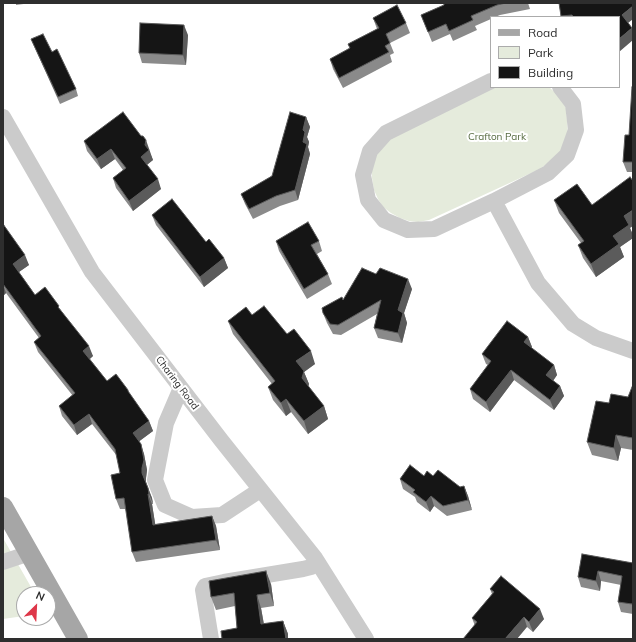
<!DOCTYPE html>
<html>
<head>
<meta charset="utf-8">
<style>
	body { margin:0 }
	#map { position:relative; width:636px; height:642px; overflow:hidden; background:#fff; font-family:Mulish,sans-serif }
	canvas { display:block }
	.frame { position:absolute; inset:0; border:4px solid #2e2e2e; pointer-events:none }
	.legend { position:absolute; left:490px; top:16px; width:130px; height:72px; box-sizing:border-box; background:#fff; border:1px solid #ababab; margin:0; padding:5px 7px; list-style:none; font-size:12px; color:#2e2e2e }
	.legend li { display:flex; align-items:center; gap:8px; height:20px }
	.legend b { width:20px; border:1px solid #ababab }
	.north { position:absolute; left:16px; top:586px; width:40px; height:40px; box-sizing:border-box; background:#fff; border:1px solid #ababab; border-radius:50%; rotate:24deg; font-size:11px; font-weight:700; line-height:16px; text-align:center; color:#2e2e2e }
	.north::after { content:''; display:block; margin:auto; width:14px; height:18px; background:#de3749; clip-path:polygon(50% 0,100% 100%,50% 72%,0 100%) }
</style>
</head>
<body>
<div id="map">
<canvas width="636" height="642"></canvas>
<div class="frame"></div>
<ul class="legend">
<li><b style="height:5px;background:#a6a6a6"></b>Road</li>
<li><b style="height:11px;background:#e5ebdc"></b>Park</li>
<li><b style="height:11px;background:#151515"></b>Building</li>
</ul>
<div class="north">N</div>
</div>
<script>
const g = document.querySelector('canvas').getContext('2d');
g.lineJoin = 'round';
function paint(path, color) { g.fillStyle = color; g.fill(path, 'evenodd'); }
const shape = rows => new Path2D(rows.map(r => 'M' + r).join(''));
function trace(path, color, width, dash) { g.strokeStyle = color; g.lineWidth = width; g.lineCap = dash ? 'butt' : 'round'; g.setLineDash(dash || []); g.stroke(path); }
function write(font, color, halo, rows, align = 'center') {
  g.font = font + ' Mulish,sans-serif'; g.lineWidth = 4; g.setLineDash([]); g.textBaseline = 'middle'; g.strokeStyle = halo; g.fillStyle = color; for (const [text, x, y, turn = 0] of rows) {
    g.save(); g.translate(x, y); g.rotate((+turn || 0) * Math.PI / 180); g.textAlign = isNaN(turn) ? turn : align; if (halo) g.strokeText(text, 0, 0); g.fillText(text, 0, 0); g.restore();
  }
}
const green = shape([
	[494,87,549,87,561,98,566,108,568,133,564,146,557,156,540,169,429,220,418,222,409,221,400,218,391,213,383,207,378,199,374,190,372,178,372,167,375,157,389,139],
	[3,538,35,594,24,594,24,616,3,619]
]);
const minor = shape([
	[491,81,386,133,370,151,363,175,368,200,384,220,408,230,434,229,494,201,548,173,567,155,576,130,573,104,560,87],
	[3,117,92,272,221,440,315,558,366,639],
	[494,201,538,283,573,324,596,338,633,351],
	[181,388,166,423,155,480,165,505,192,517,222,515,260,490],
	[3,562,30,553],
	[211,639,203,590,205,586,224,582,303,569,311,567,318,563]
]);
const major = shape([
	[3,507,78,639]
]);
const wall = shape([
	[16,3,31,3,16,5],
	[143,3,160,3,160,4],
	[443,3,528,3,530,9,500,15,495,17,491,17,491,19,475,26,477,30,453,41,450,34,432,42,421,15,444,5],
	[559,3,633,19,628,23,619,17,561,17],
	[373,18,406,23,410,33,390,43,394,53,390,55,392,62,343,88,333,69,330,59,350,49,348,44,377,29],
	[188,35,186,65,142,63,139,53],
	[31,39,76,89,78,96,60,104,34,46],
	[633,87,633,172,627,172,623,162,629,135],
	[306,117,310,127,307,137,309,142,308,147,310,154,298,200,280,206,253,219,245,204,241,194,272,176],
	[84,141,149,150,149,151,153,160,147,165,161,189,133,211,116,188,113,178,123,170,115,159,101,169,87,151],
	[554,200,592,205,630,228,633,235,633,238,620,247,624,257,596,277,583,258,578,245,581,243,559,213],
	[152,215,224,258,228,268,204,287,156,225],
	[3,222,5,227,29,265,19,272,35,295,60,309,93,356,90,359,107,381,128,390,129,393,149,421,153,431,139,441,144,454,147,470,146,478,146,482,152,498,153,504,152,504,155,524,212,516,216,526,220,550,136,562,132,552,126,509,120,509,116,499,120,473,117,456,92,424,77,435,62,416,59,406,73,396,38,352,34,342,39,338,6,293,3,296],
	[276,241,319,241,322,251,317,254,328,274,332,284,307,299,279,251],
	[376,274,412,289,404,313,407,323,402,343,378,338,374,328,377,314,341,335,333,334,327,323,323,313,343,300],
	[252,315,287,334,315,364,304,372,309,384,308,386,324,406,328,419,308,434,291,412,286,416,273,400,268,387,272,384,233,334,228,321],
	[528,337,532,347,531,348,554,365,557,375,553,381,560,386,564,396,554,410,514,380,490,412,473,399,470,389,488,365,486,364,482,354],
	[633,387,633,450,621,448,618,461,592,455,587,442,609,403,628,397],
	[424,476,433,476,460,487,464,486,468,496,472,510,447,516,434,506,430,512,417,502,415,497,403,489,400,479],
	[582,554,633,563,633,614,621,612,618,602,621,585,601,581,600,591,581,587,578,577],
	[271,584,274,606,261,608,264,624,283,621,288,634,237,628,235,606,216,610,211,597],
	[490,589,544,619,533,632,527,627,475,626,472,618,492,594]
]);
const shadedWall = shape([
	[633,6,633,19,625,25,622,15],
	[184,25,188,35,186,65,183,55],
	[632,28,633,31,633,40,619,52,619,39],
	[306,117,310,127,307,137,309,142,308,147,310,154,298,200,295,190,303,142,303,130],
	[146,140,153,160,144,167,141,157],
	[111,149,115,159,101,169,97,159],
	[158,179,161,189,133,211,129,201],
	[633,210,633,226,630,228,633,235,633,238,620,247,624,257,596,277,591,264,624,216],
	[25,255,29,265,16,274,13,264],
	[224,258,228,268,204,287,200,277],
	[408,279,412,289,404,313,407,323,402,343,398,333,398,310],
	[3,284,6,293,3,296],
	[528,337,532,347,528,352,524,342],
	[89,346,93,356,87,361,83,351],
	[311,351,315,364,304,372,309,384,307,391,296,361],
	[554,365,557,375,550,385,546,375],
	[511,370,514,380,490,412,486,402],
	[560,386,564,396,554,410,550,400],
	[286,399,291,412,286,416,281,403],
	[324,406,328,419,308,434,304,421],
	[89,414,92,424,77,435,74,425],
	[149,421,153,431,137,443,133,433],
	[616,435,621,448,618,461,614,448],
	[141,444,144,454,147,470,146,478,146,483,142,473],
	[464,486,468,496,472,510,468,500],
	[148,488,152,498,153,504,149,494],
	[148,494,152,504,157,535,153,525],
	[431,496,434,506,430,512,426,502],
	[212,516,216,526,220,550,216,540],
	[266,571,271,584,274,606,270,593],
	[598,571,601,581,600,591,596,581],
	[257,595,261,608,266,637,261,624],
	[540,609,544,619,533,632,529,622],
	[524,617,527,627,517,639,505,639],
	[283,621,288,634,288,639,286,639]
]);
const building = shape([
	[444,3,506,3,497,5,471,16,473,20,449,31,446,24,428,32,421,15,444,5,444,3],
	[559,3,632,3,633,4,633,6,622,15,632,28,619,39,619,17,574,17,572,15,561,16,559,3],
	[397,5,406,23,386,34,390,43,385,46,389,52,339,78,330,59,350,48,348,44,379,28,373,18,397,5],
	[140,23,184,25,183,55,139,53,140,23],
	[43,34,52,52,57,49,76,89,58,97,31,39,43,34],
	[632,87,633,87,633,162,623,162,625,135,629,135,632,87],
	[123,112,141,136,143,136,146,140,145,145,149,150,141,157,158,179,129,201,113,178,126,168,111,149,97,159,84,141,123,112],
	[290,112,306,117,303,130,305,132,303,142,307,144,295,190,276,196,249,209,241,194,272,176,290,112],
	[630,177,633,181,633,210,624,216,629,225,613,236,619,244,591,264,578,245,584,241,554,200,577,184,592,205,630,177],
	[172,199,206,242,209,239,224,258,200,277,152,215,172,199],
	[308,222,319,241,311,245,328,274,304,289,276,241,308,222],
	[3,224,25,255,13,264,35,295,45,287,59,306,58,307,89,346,83,351,107,381,116,374,128,390,128,391,149,421,133,433,141,444,144,460,142,468,142,473,148,488,149,494,148,494,153,525,212,516,216,540,132,552,124,498,116,499,111,475,120,473,115,449,89,414,74,425,59,406,75,393,34,342,41,336,3,284,3,224],
	[362,268,376,274,380,268,408,279,398,310,403,313,398,333,374,328,381,300,338,325,330,324,323,313,322,308,342,297,343,300,362,268],
	[264,306,287,334,294,329,311,351,296,361,304,371,302,378,324,406,304,421,286,399,281,403,268,387,275,381,228,321,246,307,252,315,264,306],
	[507,321,528,337,524,342,554,365,546,375,560,386,550,400,511,370,486,402,470,389,491,361,482,354,507,321],
	[632,387,633,387,633,438,616,435,614,448,587,442,596,401,609,403,611,394,628,397,632,387],
	[410,465,424,476,427,471,433,476,438,470,460,487,464,486,468,500,443,506,431,496,426,502,413,492,415,490,400,479,410,465],
	[582,554,633,563,633,601,632,604,618,602,622,576,598,571,596,581,578,577,582,554],
	[266,571,270,593,257,595,261,624,283,621,286,639,222,639,221,631,237,628,234,593,211,597,209,581,266,571],
	[501,576,540,609,529,622,524,617,505,639,463,639,477,622,472,618,494,592,490,589,501,576]
]);
const parkNames = [
	["Crafton Park",497,137]
];
const streetNames = [
	["Charing Road",177,383,53]
];
paint(green, '#e5ebdc');
trace(minor, '#cbcbcb', 16);
trace(major, '#a6a6a6', 20);
paint(wall, '#8a8a8a');
paint(shadedWall, '#5b5b5b');
paint(building, '#151515');
trace(building, '#5b5b5b', 1);
write('10px', '#53683d', '#fff', parkNames);
write('10px', '#2e2e2e', '#fff', streetNames);
</script>
</body>
</html>
